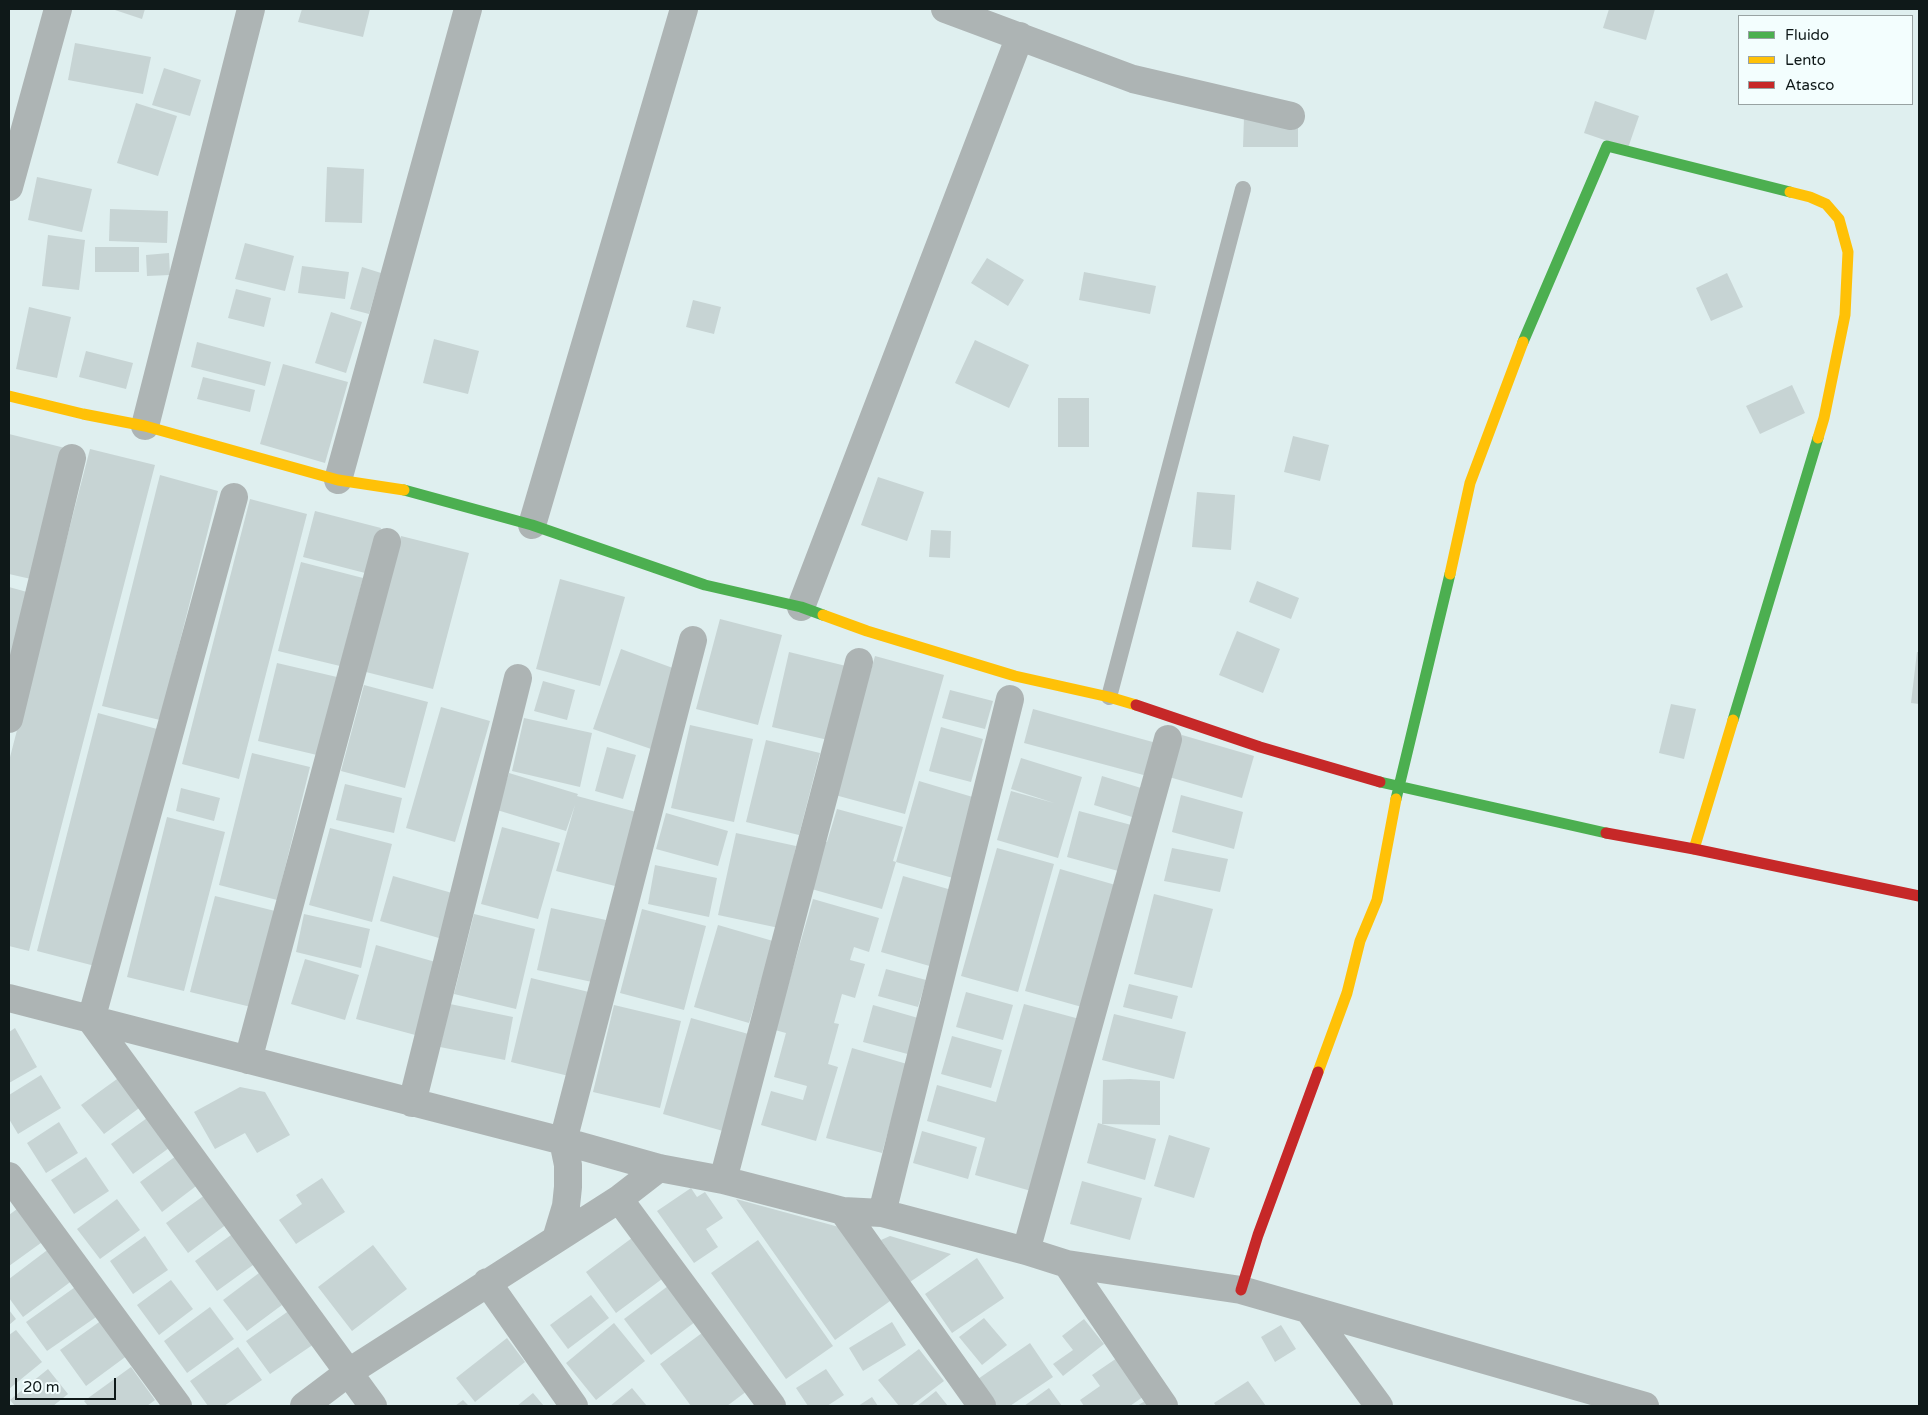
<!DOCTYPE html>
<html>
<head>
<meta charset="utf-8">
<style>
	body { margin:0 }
	#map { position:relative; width:1928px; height:1415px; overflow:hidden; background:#dfefef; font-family:"Varela Round",sans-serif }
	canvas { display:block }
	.frame { position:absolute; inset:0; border:10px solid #0f1919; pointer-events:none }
	.legend { position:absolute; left:1738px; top:15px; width:175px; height:90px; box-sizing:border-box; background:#f3fefe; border:1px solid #98a2a2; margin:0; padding:6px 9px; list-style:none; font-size:15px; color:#0f1919 }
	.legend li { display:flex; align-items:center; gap:10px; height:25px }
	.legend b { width:25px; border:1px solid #98a2a2 }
	.scale { position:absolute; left:15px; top:1378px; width:101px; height:22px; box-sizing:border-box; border:2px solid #0f1919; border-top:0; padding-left:6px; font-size:15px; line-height:18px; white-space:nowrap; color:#0f1919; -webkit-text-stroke:4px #f3fefe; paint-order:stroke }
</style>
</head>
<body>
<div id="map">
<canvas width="1928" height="1415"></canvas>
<div class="frame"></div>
<ul class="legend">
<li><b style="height:6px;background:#4caf50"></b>Fluido</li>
<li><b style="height:6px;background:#ffc107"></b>Lento</li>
<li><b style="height:6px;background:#c62828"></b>Atasco</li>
</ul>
<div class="scale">20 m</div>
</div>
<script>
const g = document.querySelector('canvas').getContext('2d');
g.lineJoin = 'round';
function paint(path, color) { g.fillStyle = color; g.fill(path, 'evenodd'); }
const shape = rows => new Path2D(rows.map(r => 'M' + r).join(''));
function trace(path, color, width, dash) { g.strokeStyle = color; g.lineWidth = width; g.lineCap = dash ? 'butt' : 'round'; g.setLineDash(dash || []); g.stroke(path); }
const building = shape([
	[112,9,145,9,142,19],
	[302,9,370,9,363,37,298,22],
	[1609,9,1655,9,1646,40,1603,28],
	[75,43,151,57,143,94,68,80],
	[164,68,201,80,190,116,152,105],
	[1595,101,1639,116,1628,148,1584,133],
	[136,103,177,116,158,176,117,163],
	[1244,117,1298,119,1298,147,1243,147],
	[327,167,364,169,362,223,325,222],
	[37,177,92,189,82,232,28,220],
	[110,209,168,211,167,243,109,241],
	[48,235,85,240,79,290,42,286],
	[245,243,294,256,285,291,235,279],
	[95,247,139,247,139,272,95,272],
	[169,253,170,275,147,276,146,255],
	[987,258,1024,280,1008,306,971,283],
	[302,266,349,272,345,299,298,293],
	[362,267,381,273,369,314,350,309],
	[1084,272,1156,286,1150,314,1079,300],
	[1727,273,1743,307,1711,321,1696,288],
	[236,289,271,298,264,327,228,318],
	[693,300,721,307,714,334,686,327],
	[29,307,71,317,57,378,16,369],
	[331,312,362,322,346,373,315,363],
	[434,339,479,351,468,394,423,383],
	[975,340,1029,365,1009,408,955,383],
	[197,342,271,362,265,386,191,367],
	[86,351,133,363,126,389,79,377],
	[283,364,348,382,325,463,260,444],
	[203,377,255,390,250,412,197,399],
	[1792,385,1805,413,1760,434,1746,406],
	[1058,398,1089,398,1089,447,1058,447],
	[9,434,65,448,31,579,9,574],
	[1293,436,1329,445,1320,481,1284,472],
	[90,449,155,465,29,951,9,946,9,761],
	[160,475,218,491,160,720,102,706],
	[878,477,924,492,907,541,861,525],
	[1197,492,1235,495,1231,550,1192,547],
	[250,499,307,514,239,779,182,764],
	[315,511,381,528,369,574,303,557],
	[931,530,951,531,950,558,929,557],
	[401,536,469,553,433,689,366,672],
	[301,562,363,578,340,666,278,651],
	[560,579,625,597,600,686,536,669],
	[1257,581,1299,598,1291,619,1249,602],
	[9,587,27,592,9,664],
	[720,619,782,635,758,725,696,709],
	[1237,631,1280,649,1263,693,1219,675],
	[621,649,681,671,654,750,593,729],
	[789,652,846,666,828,740,772,727],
	[1917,652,1919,652,1919,704,1911,703],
	[875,656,944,675,905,814,835,795],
	[277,663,337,677,317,755,258,741],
	[543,681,575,690,567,720,534,711],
	[364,685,428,702,405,788,341,771],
	[950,690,993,701,985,729,942,718],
	[1671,704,1696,709,1684,759,1659,753],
	[441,707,490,721,455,842,406,828],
	[1033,709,1160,744,1151,777,1024,743],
	[98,713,157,729,95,966,37,951],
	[524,718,592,733,580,787,512,771],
	[690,725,753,739,734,822,671,808],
	[941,727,983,739,971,782,929,771],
	[1182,735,1254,756,1242,798,1169,777],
	[766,740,820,753,799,835,746,822],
	[607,747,636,755,623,799,595,791],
	[252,753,310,767,277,900,219,885],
	[1021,758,1082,777,1058,858,997,840,1011,791,1054,803,1011,789],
	[509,773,578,794,577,796,640,813,619,887,556,871,575,805,566,831,497,810],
	[1102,776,1141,788,1132,817,1094,805],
	[919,781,976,798,953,878,896,862],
	[345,784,402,798,394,833,336,820],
	[181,788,220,798,214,821,176,811],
	[1181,795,1243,812,1234,849,1172,832],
	[837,809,903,827,893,861,896,862,882,909,808,888,821,841,827,842],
	[1079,811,1135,826,1122,872,1067,857],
	[666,813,728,831,718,866,656,849],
	[167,817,225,832,184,991,127,977],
	[502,827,560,843,538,919,481,904],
	[330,828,392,844,372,922,309,905],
	[736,833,796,846,779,928,718,915],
	[997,848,1054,864,1018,992,961,976],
	[1172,848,1228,859,1220,892,1164,881],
	[655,865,717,878,709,917,648,904],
	[1060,869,1119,886,1089,1009,1025,991],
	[393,876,452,893,439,938,380,921],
	[903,876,962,893,940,969,881,952],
	[1154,894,1213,909,1192,988,1134,974],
	[215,896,275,911,251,1007,190,992],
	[813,899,879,918,869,952,854,947,850,960,865,964,855,998,842,994,834,1023,839,1024,828,1064,838,1067,816,1141,761,1125,771,1091,803,1100,807,1086,774,1077,786,1033,775,1030],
	[551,908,606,920,592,982,537,970],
	[642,909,706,926,684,1010,620,993],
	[304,914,370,929,361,968,296,952],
	[474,914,535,929,516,1009,454,994],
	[718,925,773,941,749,1023,694,1007],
	[376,945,439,963,419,1036,356,1019],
	[305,959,359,975,345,1020,291,1004],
	[886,969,926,980,918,1007,878,996],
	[531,978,593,993,573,1077,511,1062],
	[1129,984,1178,996,1172,1019,1123,1007],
	[966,992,1013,1005,1003,1040,956,1027],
	[450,1004,513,1017,505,1060,440,1047],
	[1024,1004,1087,1021,1038,1193,975,1175,985,1138,927,1121,937,1085,996,1102],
	[614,1005,681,1021,660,1108,593,1092],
	[873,1005,925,1020,915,1056,863,1042],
	[1114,1014,1186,1032,1174,1079,1102,1060],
	[691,1018,752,1035,723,1131,663,1114],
	[15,1028,37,1067,9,1083,9,1032],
	[952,1036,1002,1050,991,1088,941,1074],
	[852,1048,907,1064,882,1153,826,1138],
	[124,1074,146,1103,104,1134,81,1105],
	[41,1075,61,1108,18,1134,9,1119,9,1095],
	[1130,1079,1160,1081,1160,1125,1102,1124,1103,1080],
	[240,1087,265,1092,290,1135,257,1153,245,1133,215,1149,194,1112],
	[154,1113,176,1143,133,1174,111,1144],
	[59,1122,78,1153,46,1173,27,1143],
	[1098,1123,1156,1139,1145,1180,1087,1163],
	[922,1131,977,1147,968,1179,913,1163],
	[1169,1135,1210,1148,1194,1198,1154,1186],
	[183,1151,204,1180,162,1212,140,1182],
	[86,1157,109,1191,74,1214,51,1180],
	[322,1178,345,1212,296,1244,279,1220,302,1204,296,1195],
	[1082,1181,1142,1198,1130,1240,1070,1224],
	[691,1188,697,1197,705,1192,723,1218,706,1229,718,1247,694,1263,657,1211],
	[209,1192,231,1221,188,1253,166,1223],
	[117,1199,140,1230,100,1259,77,1229],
	[736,1199,839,1227,893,1299,835,1340],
	[21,1206,45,1240,9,1266,9,1215],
	[238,1230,260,1260,217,1291,195,1261],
	[145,1236,168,1270,133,1294,110,1261],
	[890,1236,951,1254,910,1282,881,1240],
	[632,1238,662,1279,616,1313,586,1272],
	[758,1240,833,1346,786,1379,711,1273],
	[373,1245,407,1289,352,1331,318,1287],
	[50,1248,73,1280,23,1317,9,1298,9,1279],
	[977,1258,1004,1298,952,1333,925,1294],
	[259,1273,282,1305,247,1331,223,1300],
	[171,1280,193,1309,159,1335,137,1305],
	[672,1283,699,1319,651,1355,624,1319],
	[78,1285,99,1315,47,1351,26,1322],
	[591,1295,609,1318,568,1349,550,1325],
	[210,1307,234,1339,187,1373,164,1341],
	[9,1310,16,1319,9,1325],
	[290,1310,314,1344,270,1374,246,1341],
	[984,1318,1007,1345,982,1365,959,1337],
	[1084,1319,1104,1344,1063,1376,1053,1364,1073,1350,1062,1336],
	[102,1320,128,1355,86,1386,60,1350],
	[892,1322,906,1345,863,1371,849,1348],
	[614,1323,645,1361,596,1400,566,1363],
	[1281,1325,1296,1349,1275,1362,1261,1337],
	[16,1330,42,1362,9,1389,9,1335],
	[706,1330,751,1388,727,1406,691,1406,660,1364],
	[507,1338,525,1362,475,1402,456,1378],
	[1030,1343,1053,1377,1010,1406,992,1406,975,1381],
	[238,1347,262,1380,224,1406,208,1406,190,1381],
	[919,1349,944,1381,911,1406,899,1406,878,1380],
	[1117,1358,1150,1392,1130,1406,1084,1406,1080,1400,1100,1386,1092,1375],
	[131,1367,155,1400,147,1406,88,1406,84,1401],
	[48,1369,68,1394,53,1406,15,1406,10,1400],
	[826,1369,844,1395,827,1406,808,1406,796,1388],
	[1248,1381,1266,1406,1216,1406,1214,1403],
	[632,1388,647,1406,610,1406],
	[1049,1388,1062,1406,1024,1406],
	[936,1391,948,1406,917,1406],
	[533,1393,544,1406,517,1406],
	[872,1397,878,1406,858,1406],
	[1148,1399,1153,1406,1137,1406],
	[463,1400,469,1406,455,1406]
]);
const lane = shape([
	[1109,697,1243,189]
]);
const street = shape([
	[945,9,1133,79,1291,116],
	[9,187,58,9],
	[145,426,251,9],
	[338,480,468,9],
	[234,497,91,1020,373,1406],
	[532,525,684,9],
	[801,607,1020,36],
	[9,719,72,458],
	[9,998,563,1141,659,1168,723,1180,843,1211,882,1213,1026,1251,1067,1264,1241,1290,1645,1406],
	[248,1060,387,542],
	[412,1103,518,678],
	[9,1176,178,1406],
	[723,1180,859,662],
	[619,1199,772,1406],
	[843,1211,982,1406],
	[882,1213,1010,699],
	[556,1239,566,1206,568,1187,568,1165,563,1141,693,640],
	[1026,1251,1168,739],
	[1067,1264,1164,1406],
	[487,1282,574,1406],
	[1308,1309,1379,1406],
	[304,1406,349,1372,619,1199,659,1168]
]);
const fast = shape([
	[1523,342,1607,146,1790,192],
	[404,490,532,525,705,585,801,607,823,615],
	[1733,720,1818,438],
	[1380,782,1606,833],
	[1396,799,1450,574]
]);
const slow = shape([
	[1790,192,1810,197,1826,204,1839,219,1848,252,1845,315,1824,418,1818,438],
	[9,396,83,414,145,426,338,480,404,490],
	[1450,574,1470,483,1523,342],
	[823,615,867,631,1015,676,1109,697,1136,705],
	[1694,849,1733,720],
	[1318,1072,1347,993,1360,941,1377,900,1396,799]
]);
const jam = shape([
	[1136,705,1260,747,1380,782],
	[1606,833,1694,849,1919,896],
	[1241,1290,1258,1235,1318,1072]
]);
paint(building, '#c7d4d4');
trace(lane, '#adb4b4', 16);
trace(street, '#adb4b4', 28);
trace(fast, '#4caf50', 11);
trace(slow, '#ffc107', 11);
trace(jam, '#c62828', 11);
</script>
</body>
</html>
